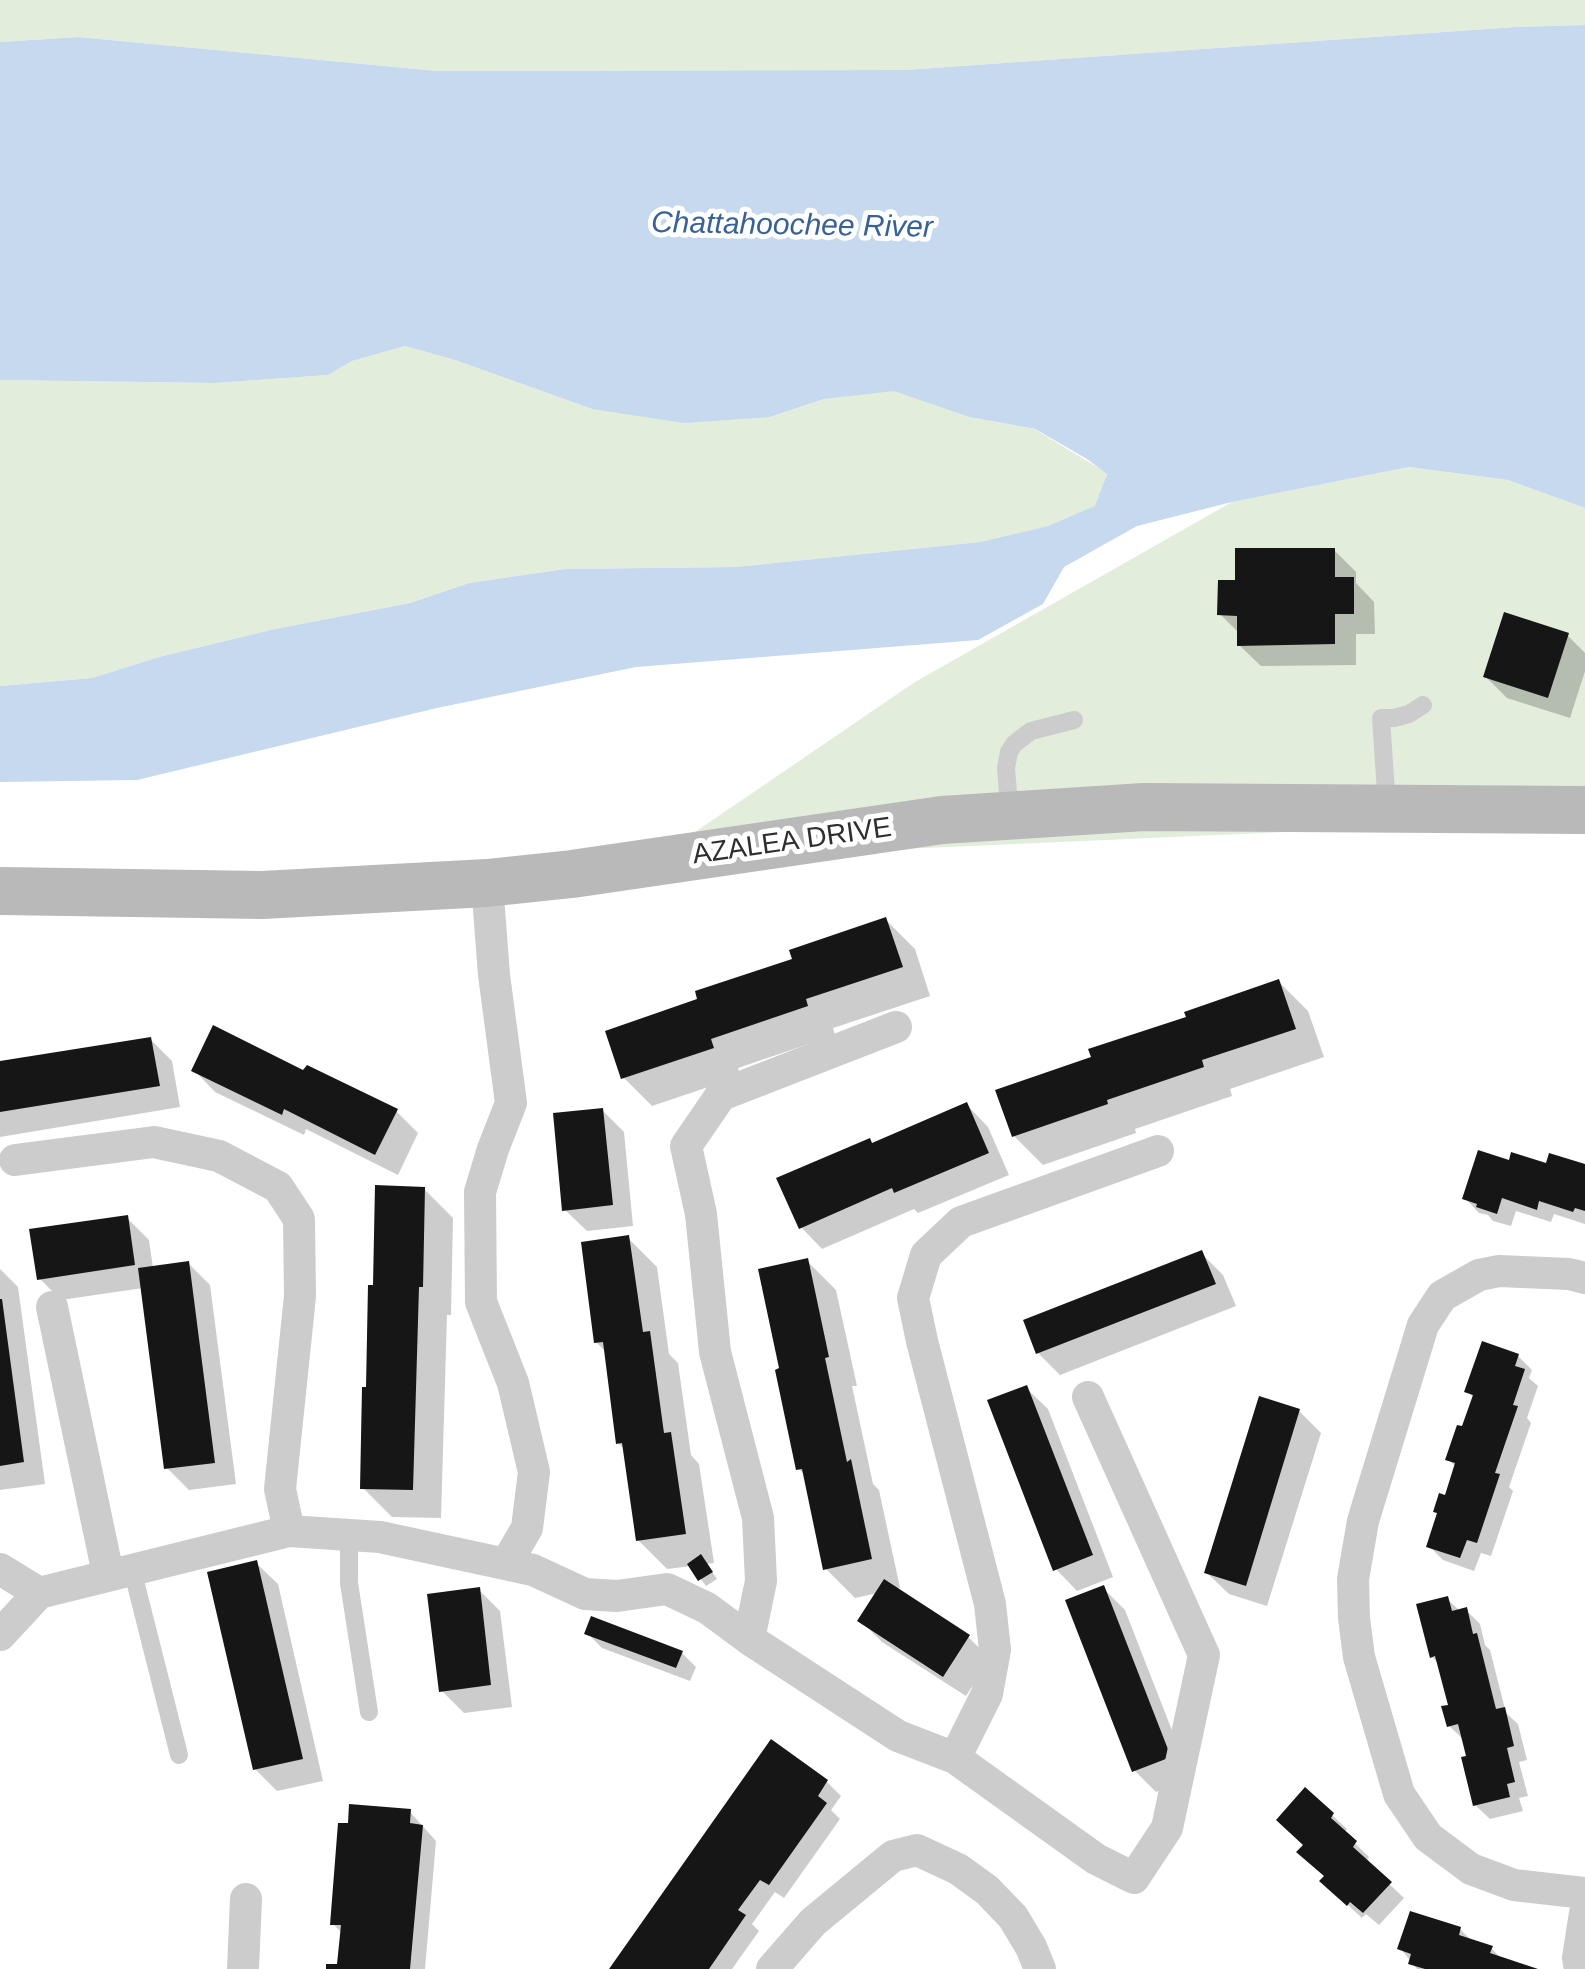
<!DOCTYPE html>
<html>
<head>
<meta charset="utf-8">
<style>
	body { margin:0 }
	canvas { display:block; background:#fff }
</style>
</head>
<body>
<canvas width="1585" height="1969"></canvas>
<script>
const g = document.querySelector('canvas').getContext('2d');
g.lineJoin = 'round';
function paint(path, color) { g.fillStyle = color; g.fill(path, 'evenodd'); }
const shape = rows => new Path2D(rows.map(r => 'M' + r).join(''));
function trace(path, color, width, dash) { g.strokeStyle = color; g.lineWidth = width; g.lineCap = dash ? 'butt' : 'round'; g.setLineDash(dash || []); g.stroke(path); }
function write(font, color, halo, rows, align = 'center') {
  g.font = font + ' Arial,sans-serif'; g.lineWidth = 10; g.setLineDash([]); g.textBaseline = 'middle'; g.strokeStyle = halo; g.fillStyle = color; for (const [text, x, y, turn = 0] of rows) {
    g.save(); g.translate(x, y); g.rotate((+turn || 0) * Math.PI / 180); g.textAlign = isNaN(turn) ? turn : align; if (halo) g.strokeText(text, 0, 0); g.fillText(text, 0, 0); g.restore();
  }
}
const green = shape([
	[0,0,1585,0,1585,25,1515,27,905,70,437,71,78,37,0,42],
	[405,346,455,360,592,409,770,417,824,399,893,390,969,417,1034,429,1107,473,1096,506,1048,526,980,542,736,567,565,569,469,583,410,603,275,629,159,657,92,678,0,686,0,380,215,383,328,375,352,361],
	[1409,467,1508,480,1585,508,1585,827,1512,822,654,860,915,682,1232,502]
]);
const water = shape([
	[1585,25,1585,508,1508,480,1409,467,1232,502,1137,526,1064,567,1043,604,978,640,636,667,437,708,137,780,0,782,0,686,92,678,159,657,275,629,410,603,469,583,565,569,736,567,980,542,1048,526,1095,506,1107,474,1087,459,1035,429,969,417,894,391,824,399,770,417,684,423,592,409,455,360,405,346,352,361,328,375,215,383,0,380,0,42,78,37,437,71,905,70,1515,27]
]);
const shadow = shape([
	[1334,550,1356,572,1356,583,1374,602,1375,634,1356,634,1356,665,1261,666,1239,645,1239,633,1220,614,1238,582],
	[1568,636,1585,653,1585,671,1570,718,1507,698,1486,677],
	[886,920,915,949,930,996,833,1028,835,1035,738,1068,741,1076,652,1106,623,1077,700,1001],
	[1279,982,1308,1011,1324,1057,1230,1089,1232,1096,1135,1129,1136,1133,1043,1165,1014,1136,1094,1059],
	[150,1039,172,1061,180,1107,0,1137,0,1063],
	[194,1070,304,1073,396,1111,418,1133,398,1175,306,1129,304,1135,215,1092],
	[967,1105,988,1127,1009,1175,918,1213,914,1209,822,1249,801,1227,874,1145],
	[602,1110,624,1132,633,1226,587,1231,565,1210],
	[1510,1163,1585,1167,1585,1224,1554,1214,1551,1222,1516,1211,1511,1226,1493,1221,1488,1215,1479,1213,1465,1198],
	[424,1189,453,1218,451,1315,447,1315,441,1518,392,1517,363,1488,375,1287],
	[127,1218,149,1240,153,1268,188,1263,210,1285,236,1484,189,1490,167,1468,143,1288,61,1300,39,1278],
	[628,1238,657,1267,669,1354,678,1363,691,1455,699,1464,714,1563,707,1564,717,1579,706,1586,691,1566,667,1569,638,1540,626,1450,618,1443,606,1352,596,1342],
	[1201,1253,1223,1275,1236,1306,1060,1375,1038,1353],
	[807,1261,836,1290,857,1386,852,1386,873,1484,879,1490,900,1588,895,1589,968,1637,990,1658,966,1696,882,1642,860,1620,878,1593,855,1598,826,1569,806,1476,799,1469,782,1369],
	[0,1269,18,1287,45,1484,0,1490],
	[1518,1356,1532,1370,1529,1378,1538,1386,1527,1418,1531,1423,1509,1487,1513,1491,1491,1556,1481,1553,1474,1571,1443,1560,1429,1546,1456,1467,1448,1459,1464,1429,1474,1398,1467,1391],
	[1026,1388,1048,1409,1113,1577,1077,1591,1056,1569],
	[1299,1411,1321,1433,1267,1606,1229,1594,1207,1573],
	[256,1563,278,1584,323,1781,277,1791,255,1769],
	[1103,1588,1125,1610,1191,1779,1156,1792,1134,1770],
	[479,1590,500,1611,512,1707,464,1713,442,1691],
	[1447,1599,1460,1611,1466,1610,1480,1624,1485,1645,1490,1650,1506,1713,1518,1724,1527,1760,1519,1762,1528,1796,1519,1798,1523,1811,1490,1819,1475,1805,1469,1758,1464,1740,1449,1726,1451,1707,1440,1665,1432,1657],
	[587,1633,682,1653,696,1667,690,1681,602,1648],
	[827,1782,841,1796,831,1810,840,1819,784,1898,775,1892,752,1924,759,1931,732,1969,615,1969],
	[410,1812,436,1841,425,1969,328,1969,339,1967,342,1933,333,1924],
	[1332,1815,1347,1829,1344,1833,1369,1857,1366,1862,1404,1898,1379,1925,1366,1914,1362,1918,1337,1895,1326,1877,1300,1852],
	[1460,1929,1473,1942,1491,1948,1503,1960,1532,1969,1417,1969,1400,1948]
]);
const building = shape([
	[1235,548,1335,548,1335,577,1354,577,1354,614,1335,614,1335,644,1237,646,1237,616,1217,615,1218,580,1235,580],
	[1504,612,1569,633,1548,698,1483,677],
	[886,917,903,967,806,999,808,1006,711,1039,714,1048,621,1079,605,1031,697,999,695,991,792,959,789,950],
	[1279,979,1296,1029,1202,1060,1204,1067,1107,1100,1108,1104,1012,1137,995,1090,1091,1057,1088,1049,1186,1017,1184,1012],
	[213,1025,303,1070,307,1065,398,1109,375,1155,284,1109,282,1115,191,1071],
	[151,1037,160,1086,0,1112,0,1061],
	[967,1102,989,1153,894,1193,892,1188,799,1229,776,1178,870,1138,872,1143],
	[603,1108,613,1205,562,1211,553,1113],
	[1478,1150,1509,1160,1511,1152,1546,1163,1549,1153,1585,1164,1585,1211,1575,1208,1573,1212,1539,1201,1537,1210,1502,1198,1497,1214,1476,1207,1477,1204,1462,1199],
	[375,1185,425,1187,423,1287,419,1287,413,1490,360,1489,362,1387,366,1387,368,1285,373,1285],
	[128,1215,135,1265,37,1280,29,1229],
	[629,1235,643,1332,650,1331,664,1433,671,1432,686,1534,636,1541,622,1443,616,1444,603,1342,594,1343,581,1242],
	[1202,1250,1216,1284,1036,1354,1023,1320],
	[808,1258,829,1357,825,1358,847,1462,851,1459,872,1559,823,1570,802,1469,796,1470,775,1370,779,1368,758,1269],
	[189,1261,215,1463,164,1469,138,1268],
	[0,1299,2,1299,24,1462,0,1466],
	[1482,1341,1519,1354,1515,1366,1525,1369,1513,1405,1518,1406,1495,1473,1500,1474,1477,1543,1467,1540,1460,1558,1426,1547,1437,1513,1433,1512,1439,1493,1445,1495,1455,1463,1445,1460,1457,1425,1462,1426,1473,1395,1464,1392],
	[1027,1385,1093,1555,1053,1571,987,1400],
	[1259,1396,1300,1409,1246,1586,1204,1573],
	[701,1554,713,1572,698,1581,687,1564],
	[257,1560,303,1759,253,1770,207,1572],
	[884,1579,970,1635,943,1677,857,1621],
	[1104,1585,1171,1757,1132,1772,1065,1600],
	[480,1587,491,1685,439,1692,427,1594],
	[1448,1596,1452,1611,1467,1607,1473,1634,1477,1633,1496,1709,1505,1707,1514,1746,1507,1748,1515,1782,1507,1784,1510,1797,1473,1806,1461,1757,1466,1756,1458,1724,1447,1727,1441,1706,1448,1705,1435,1656,1430,1658,1416,1604],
	[591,1616,683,1651,676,1668,584,1634],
	[771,1739,828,1780,818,1796,827,1803,769,1885,760,1880,738,1910,746,1915,709,1969,609,1969],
	[1305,1787,1334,1813,1331,1818,1357,1841,1353,1847,1392,1882,1363,1913,1350,1902,1347,1906,1319,1881,1324,1876,1296,1852,1303,1845,1276,1820],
	[349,1804,411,1809,410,1823,423,1825,410,1969,326,1969,326,1964,337,1964,341,1925,330,1925,338,1823,348,1823],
	[1410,1911,1461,1927,1459,1935,1493,1946,1490,1953,1538,1969,1425,1969,1408,1964,1411,1954,1397,1949]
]);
const lane = shape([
	[1387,807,1381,718,1394,718,1409,714,1423,705],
	[1010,816,1006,768,1009,752,1014,744,1031,731,1074,720],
	[349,1535,349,1583,369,1712],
	[132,1569,179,1755]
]);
const street = shape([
	[487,883,494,975,511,1103,493,1149,480,1192,481,1302,513,1383,534,1472,527,1528,506,1564],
	[15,1160,154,1142,219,1156,278,1187,299,1219,300,1296,280,1489,289,1531],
	[1585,1278,1569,1274,1499,1271,1479,1275,1442,1296,1423,1325,1363,1521,1353,1579,1354,1618,1359,1657,1399,1794,1428,1837,1471,1869,1514,1885,1585,1893],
	[52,1307,108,1574],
	[0,1569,39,1593],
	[0,1635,39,1593,289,1531,380,1537,533,1570,585,1594,617,1596,667,1589,707,1608,749,1639,898,1736,955,1758,1096,1859,1134,1878,1167,1828,1204,1655,1088,1397],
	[749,1639,761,1581,758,1518,715,1352,701,1214,686,1146,721,1095,896,1027],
	[955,1758,987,1694,995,1650,990,1604,922,1341,913,1298,926,1255,961,1222,1158,1151],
	[243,1969,246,1899],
	[772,1969,813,1922,893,1856,917,1850,958,1869,987,1890,1013,1917,1031,1947,1040,1969],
	[1580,1969,1578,1958,1585,1913]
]);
const secondary = shape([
	[0,891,262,895,487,883,572,874,942,820,1144,807,1585,810]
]);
const streetNames = [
	["AZALEA DRIVE",792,842,-8]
];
const waterNames = [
	["Chattahoochee River",792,226,1]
];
paint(green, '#e2eddc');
paint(water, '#c7d9ee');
paint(shadow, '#0003');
paint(building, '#161616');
trace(lane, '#ccc', 18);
trace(street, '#ccc', 32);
trace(secondary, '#b9b9b9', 48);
write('28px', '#2f2f2f', '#fff', streetNames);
write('italic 30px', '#386297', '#fff', waterNames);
</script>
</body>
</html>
